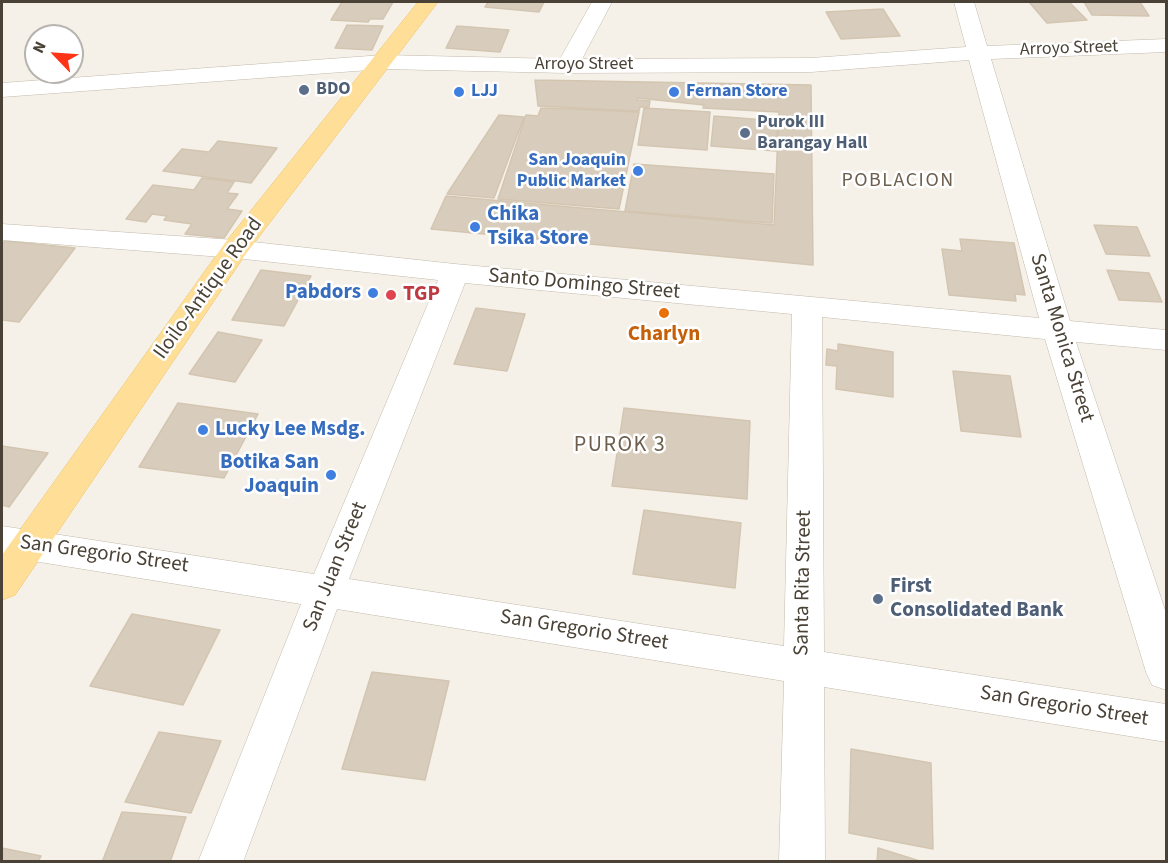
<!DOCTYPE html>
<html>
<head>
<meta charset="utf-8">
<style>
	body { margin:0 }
	#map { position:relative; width:1168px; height:863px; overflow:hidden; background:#f5f1e9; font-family:"Source Sans 3",sans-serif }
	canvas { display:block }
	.frame { position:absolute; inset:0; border:3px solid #4a4236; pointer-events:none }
	.north { position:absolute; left:24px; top:24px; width:60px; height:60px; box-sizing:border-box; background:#fff; border:2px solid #b7b3af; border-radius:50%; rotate:295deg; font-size:16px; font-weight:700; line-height:24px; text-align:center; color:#4a4236 }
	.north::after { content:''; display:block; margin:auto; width:21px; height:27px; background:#ff3316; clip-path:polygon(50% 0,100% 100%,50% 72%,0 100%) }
</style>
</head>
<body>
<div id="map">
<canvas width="1168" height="863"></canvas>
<div class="frame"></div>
<div class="north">N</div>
</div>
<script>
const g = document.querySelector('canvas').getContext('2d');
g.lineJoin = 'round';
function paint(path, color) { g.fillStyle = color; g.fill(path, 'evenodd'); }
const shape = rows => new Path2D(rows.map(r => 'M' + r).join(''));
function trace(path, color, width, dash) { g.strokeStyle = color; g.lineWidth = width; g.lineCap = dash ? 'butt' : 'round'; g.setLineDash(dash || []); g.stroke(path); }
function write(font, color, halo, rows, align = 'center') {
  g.font = font + ' "Source Sans 3",sans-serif'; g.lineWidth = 5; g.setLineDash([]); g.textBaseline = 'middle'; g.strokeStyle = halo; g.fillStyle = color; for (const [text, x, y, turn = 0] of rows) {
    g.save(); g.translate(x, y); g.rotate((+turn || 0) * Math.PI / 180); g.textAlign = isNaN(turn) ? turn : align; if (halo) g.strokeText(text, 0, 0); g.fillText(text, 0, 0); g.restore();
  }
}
const building = shape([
	[342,2,393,2,383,19,370,19,368,22,331,20,342,2],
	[488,2,544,2,539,12,485,7,488,2],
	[1029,2,1069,2,1087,20,1047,23,1029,2],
	[1084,2,1140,2,1149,16,1092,15,1084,2],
	[883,9,900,36,841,39,826,12,883,9],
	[347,25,383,26,372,50,335,48,347,25],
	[457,26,509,30,500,52,446,48,457,26],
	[535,80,811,85,813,265,431,229,446,196,774,225,779,112,703,108,704,105,638,98,637,100,650,101,649,107,640,107,639,111,538,106,535,80],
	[541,108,639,112,619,209,498,199,526,115,538,116,541,108],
	[644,108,710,112,707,150,638,145,644,108],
	[499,115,524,117,494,198,447,194,499,115],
	[714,116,778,121,776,151,711,146,714,116],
	[218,141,277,148,251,183,163,171,182,149,209,152,218,141],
	[634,164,774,174,772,223,625,211,634,164],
	[202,178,234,182,227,193,238,194,227,209,242,211,224,238,185,234,192,224,164,220,167,216,152,214,146,222,126,219,153,185,194,190,202,178],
	[1094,225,1137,227,1150,256,1106,254,1094,225],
	[960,239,1014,243,1025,295,1015,294,1016,301,949,295,942,249,962,251,960,239],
	[5,241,75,248,19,322,2,320,2,245,5,241],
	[261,270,311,276,284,326,232,320,261,270],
	[1107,270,1149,273,1162,302,1119,300,1107,270],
	[476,308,525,314,507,371,454,364,476,308],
	[218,332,262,340,235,382,189,374,218,332],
	[838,344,893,352,893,397,836,389,837,366,826,365,827,349,838,351,838,344],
	[953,371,1010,376,1021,437,961,431,953,371],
	[178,403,258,414,224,478,139,467,178,403],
	[624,408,750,421,747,499,612,486,624,408],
	[2,446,48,453,9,507,2,505,2,446],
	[644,510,741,523,735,588,633,574,644,510],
	[132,614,220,630,183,705,90,686,132,614],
	[372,672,449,681,425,780,342,769,372,672],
	[159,732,221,741,191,813,125,802,159,732],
	[851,749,931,763,933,849,849,833,851,749],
	[122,812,186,817,170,862,102,862,122,812],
	[2,848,41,856,38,862,2,862,2,848],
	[878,848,923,862,877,862,878,848]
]);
const minor = shape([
	[592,2,612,2,582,59,811,58,966,47,954,2,974,2,987,46,1166,39,1166,52,991,59,1070,321,1166,330,1166,350,1076,342,1166,613,1166,690,1152,685,1146,672,1045,339,822,317,824,652,1166,704,1166,742,824,687,825,862,779,862,784,681,337,609,243,862,198,862,301,604,2,556,2,526,314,574,438,280,235,258,2,240,2,224,235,240,455,264,1039,318,969,60,811,72,567,73,383,69,2,97,2,83,383,55,560,59,592,2],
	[465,283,792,314,784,646,349,579,465,283]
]);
const major = shape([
	[418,2,438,2,245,255,15,595,2,600,2,555,225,243,418,2]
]);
const markers = [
	[304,90,6,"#5c6f8a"],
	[459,92,6,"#3f7fe0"],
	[674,92,6,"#3f7fe0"],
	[745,133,6,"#5c6f8a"],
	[638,171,6,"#3f7fe0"],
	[475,227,6,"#3f7fe0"],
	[373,293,6,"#3f7fe0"],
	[391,295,6,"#e0444e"],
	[664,313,6,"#e8710a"],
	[203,430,6,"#3f7fe0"],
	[331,475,6,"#3f7fe0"],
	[878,599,6,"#5c6f8a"]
];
const farStreetnames = [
	["Arroyo Street",1069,49,-2],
	["Arroyo Street",584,65]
];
const farServicenames = [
	["BDO",316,90],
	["Purok III",757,123],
	["Barangay Hall",757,144]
];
const farShopnames = [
	["LJJ",471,92],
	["Fernan Store",686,92],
	["San Joaquin",626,161,"right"],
	["Public Market",626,182,"right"]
];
const farQuarternames = [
	["POBLACION",898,182]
];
const shopNames = [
	["Chika",487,215],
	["Tsika Store",487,239],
	["Pabdors",361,293,"right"],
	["Lucky Lee Msdg.",215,430],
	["Botika San",319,463,"right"],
	["Joaquin",319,487,"right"]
];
const streetNames = [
	["Santo Domingo Street",584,285,5],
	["Iloilo-Antique Road",209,289,-54],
	["Santa Monica Street",1061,338,73],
	["San Gregorio Street",104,555,8],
	["San Juan Street",336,567,-68],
	["Santa Rita Street",804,583,-89],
	["San Gregorio Street",584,631,9],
	["San Gregorio Street",1064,707,9]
];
const healthNames = [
	["TGP",403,295]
];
const foodNames = [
	["Charlyn",664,335]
];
const serviceNames = [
	["First",890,587],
	["Consolidated Bank",890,611]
];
const neighbourhoodNames = [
	["PUROK 3",620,446]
];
paint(building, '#d8cdbd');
trace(building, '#d3c5b0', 1.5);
trace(minor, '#c2b9aa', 1);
trace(major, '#ecbf60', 1);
paint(minor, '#fff');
paint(major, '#ffdf98');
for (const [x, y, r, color] of markers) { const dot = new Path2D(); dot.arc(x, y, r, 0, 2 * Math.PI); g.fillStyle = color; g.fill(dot); trace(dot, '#fff', 2); }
write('18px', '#4a4236', '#fff', farStreetnames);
write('bold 18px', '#4e5e75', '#fff', farServicenames, 'left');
write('bold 18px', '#366cbe', '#fff', farShopnames, 'left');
g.letterSpacing = '1.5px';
write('20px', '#6d5f4d', '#fff', farQuarternames);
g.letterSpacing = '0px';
write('bold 21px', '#366cbe', '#fff', shopNames, 'left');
write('21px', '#4a4236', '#fff', streetNames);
write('bold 21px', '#be3a42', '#fff', healthNames, 'left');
write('bold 21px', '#c56008', '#fff', foodNames);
write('bold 21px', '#4e5e75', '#fff', serviceNames, 'left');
g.letterSpacing = '1.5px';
write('22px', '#6d5f4d', '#fff', neighbourhoodNames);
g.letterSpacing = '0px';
</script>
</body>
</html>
